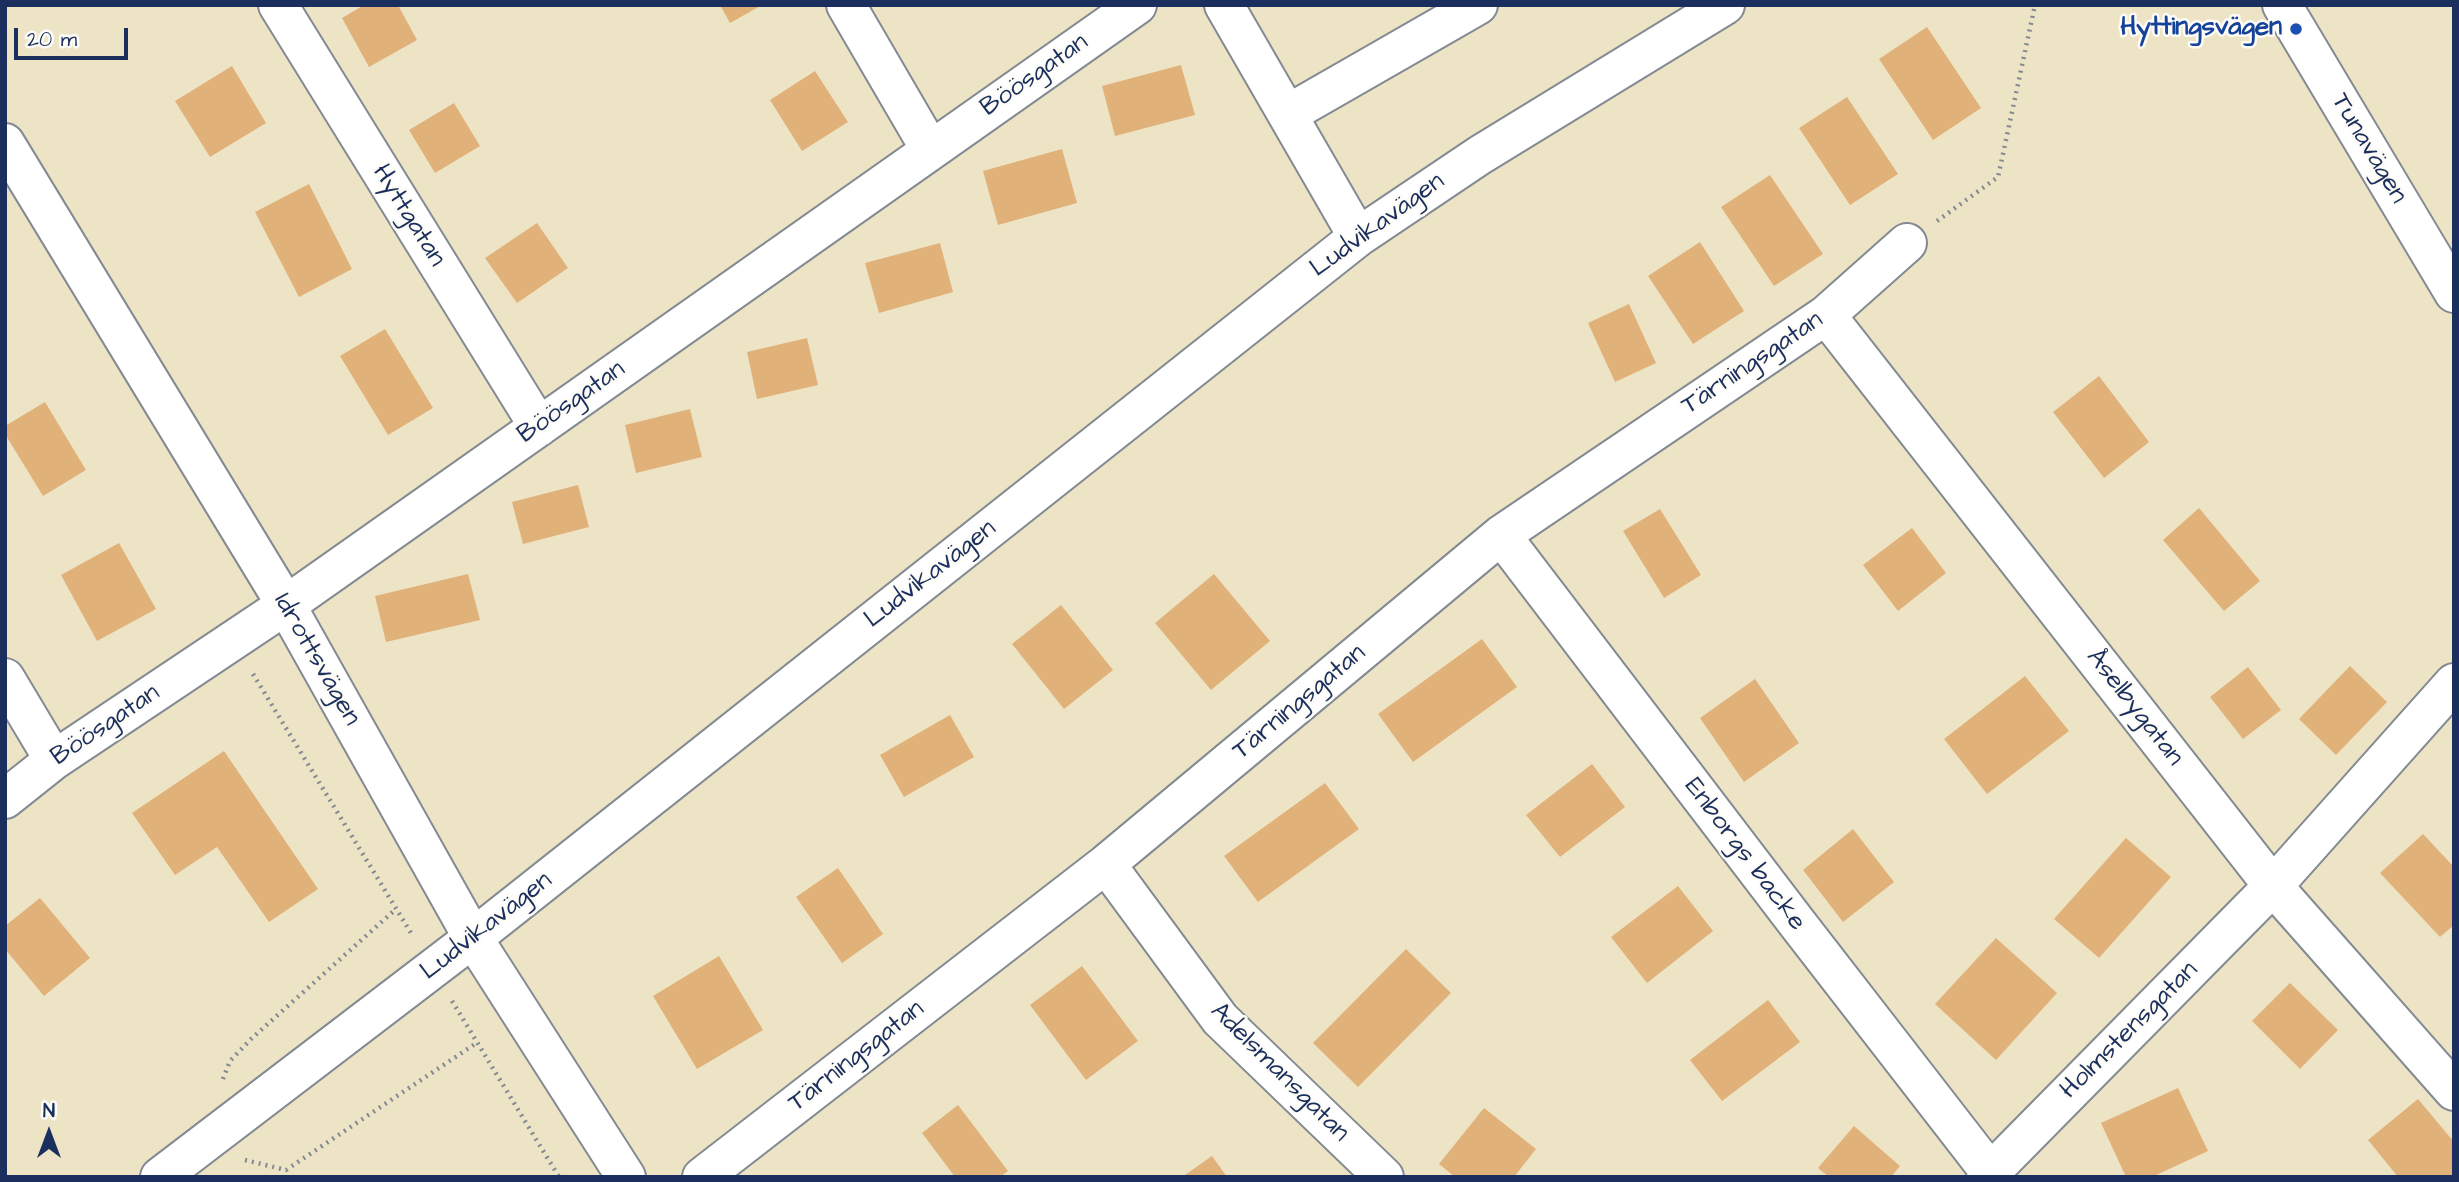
<!DOCTYPE html>
<html>
<head>
<meta charset="utf-8">
<style>
	body { margin:0 }
	#map { position:relative; width:2459px; height:1182px; overflow:hidden; background:#ede4c6; font-family:"Architects Daughter",sans-serif }
	canvas { display:block }
	.frame { position:absolute; inset:0; border:7px solid #1b2f5e; pointer-events:none }
	.north { position:absolute; left:14px; top:1098px; width:70px; height:70px; -webkit-text-stroke:5px #fdfcf7; paint-order:stroke; rotate:0deg; font-size:19px; font-weight:700; line-height:28px; text-align:center; color:#1b2f5e }
	.north::after { content:''; display:block; margin:auto; width:24px; height:32px; background:#1b2f5e; clip-path:polygon(50% 0,100% 100%,50% 72%,0 100%) }
	.scale { position:absolute; left:14px; top:28px; width:114px; height:32px; box-sizing:border-box; border:4px solid #1b2f5e; border-top:0; padding-left:9px; font-size:21px; line-height:24px; white-space:nowrap; color:#1b2f5e; -webkit-text-stroke:5px #fdfcf7; paint-order:stroke }
</style>
</head>
<body>
<div id="map">
<canvas width="2459" height="1182"></canvas>
<div class="frame"></div>
<div class="north">N</div>
<div class="scale">20 m</div>
</div>
<script>
const g = document.querySelector('canvas').getContext('2d');
g.lineJoin = 'round';
function paint(path, color) { g.fillStyle = color; g.fill(path, 'evenodd'); }
const shape = rows => new Path2D(rows.map(r => 'M' + r).join(''));
function trace(path, color, width, dash) { g.strokeStyle = color; g.lineWidth = width; g.lineCap = dash ? 'butt' : 'round'; g.setLineDash(dash || []); g.stroke(path); }
function write(font, color, halo, rows, align = 'center') {
  g.font = font + ' "Architects Daughter",sans-serif'; g.lineWidth = 5; g.setLineDash([]); g.textBaseline = 'middle'; g.strokeStyle = halo; g.fillStyle = color; for (const [text, x, y, turn = 0] of rows) {
    g.save(); g.translate(x, y); g.rotate((+turn || 0) * Math.PI / 180); g.textAlign = isNaN(turn) ? turn : align; if (halo) g.strokeText(text, 0, 0); g.fillText(text, 0, 0); g.restore();
  }
}
const building = shape([
	[364,5,398,5,417,40,369,67,342,18],
	[720,5,762,5,730,23],
	[1927,27,1981,108,1933,140,1879,59],
	[1181,65,1195,115,1115,136,1102,86],
	[232,66,266,123,210,157,175,101],
	[815,71,848,122,802,151,770,100],
	[1847,97,1898,174,1850,205,1799,128],
	[454,103,480,146,435,173,409,130],
	[1062,149,1077,203,998,225,983,171],
	[1770,175,1823,254,1774,286,1721,207],
	[309,184,352,269,299,297,255,212],
	[537,223,568,268,517,303,485,258],
	[1700,242,1744,311,1693,344,1648,276],
	[940,243,953,292,879,313,865,263],
	[1629,304,1656,363,1615,382,1588,323],
	[385,329,433,408,388,435,340,356],
	[807,338,818,385,757,399,747,352],
	[2099,376,2149,442,2104,478,2053,412],
	[45,402,86,470,43,496,5,434,5,426],
	[690,409,702,457,636,473,625,425],
	[578,485,589,527,523,544,512,502],
	[2199,508,2260,581,2224,611,2163,540],
	[1660,509,1701,575,1664,598,1623,531],
	[1912,528,1946,573,1898,611,1863,565],
	[119,543,156,609,97,641,61,575],
	[468,574,480,620,386,642,375,596],
	[1214,574,1270,641,1211,690,1155,623],
	[1061,605,1113,670,1064,709,1012,644],
	[1482,639,1517,687,1413,762,1378,714],
	[2350,666,2387,702,2336,755,2299,719],
	[2248,667,2281,710,2243,739,2210,697],
	[2025,676,2069,731,1987,794,1944,739],
	[1755,679,1799,743,1744,782,1700,718],
	[950,715,974,757,904,797,880,755],
	[224,751,318,889,269,922,217,847,175,875,132,813],
	[1592,764,1625,807,1560,857,1526,815],
	[1325,783,1359,829,1258,902,1224,856],
	[1853,829,1894,882,1843,922,1803,870],
	[2423,834,2454,867,2454,925,2440,937,2380,873],
	[2126,838,2171,877,2099,958,2054,919],
	[838,868,883,934,842,963,796,897],
	[1678,886,1713,931,1647,983,1611,937],
	[40,898,90,958,44,996,5,949,5,926],
	[1996,938,2057,993,1996,1060,1935,1004],
	[1406,949,1451,993,1358,1087,1313,1043],
	[719,956,763,1030,697,1069,653,996],
	[1082,966,1138,1041,1086,1080,1030,1005],
	[2290,983,2338,1030,2300,1069,2252,1021],
	[1768,1000,1800,1042,1722,1101,1690,1060],
	[2178,1088,2208,1151,2152,1177,2126,1177,2101,1123],
	[2418,1099,2454,1142,2454,1177,2398,1177,2368,1140],
	[958,1105,1008,1171,1000,1177,955,1177,922,1133],
	[1484,1108,1536,1149,1514,1177,1455,1177,1439,1164],
	[1854,1126,1900,1166,1891,1177,1829,1177,1818,1168],
	[1212,1156,1227,1177,1182,1177]
]);
const path = shape([
	[1937,221,1998,177,2035,5],
	[253,674,411,933],
	[452,1001,559,1177],
	[223,1079,230,1061,251,1039,396,909],
	[245,1160,286,1170,478,1042]
]);
const minor = shape([
	[278,5,539,427],
	[846,5,930,149],
	[1224,5,1358,237],
	[2282,5,2454,293],
	[1288,114,1478,5],
	[5,143,286,605,473,938,626,1177],
	[1826,315,2273,886,2454,1091],
	[1501,535,1797,923,1990,1172],
	[5,678,54,760],
	[5,799,54,760,286,605,1137,5],
	[1106,864,1220,1019,1384,1177],
	[160,1177,473,938,1358,237,1480,155,1725,5],
	[702,1177,1106,864,1501,535,1826,315,1907,243],
	[1986,1177,2273,886,2454,683]
]);
const markers = [
	[2296,29,7,"#1a4fb4"]
];
const transitNames = [
	["Hyttingsvägen",2282,29]
];
const streetNames = [
	["Böösgatan",1035,76,-35],
	["Tunavägen",2368,149,59],
	["Hyttgatan",408,216,58],
	["Ludvikavägen",1378,226,-36],
	["Tärningsgatan",1753,364,-34],
	["Böösgatan",572,403,-35],
	["Ludvikavägen",931,575,-38],
	["Idrottsvägen",316,660,60],
	["Tärningsgatan",1300,703,-40],
	["Åselbygatan",2134,708,52],
	["Böösgatan",106,726,-34],
	["Enborgs backe",1744,855,53],
	["Ludvikavägen",487,927,-38],
	["Holmstensgatan",2130,1031,-45],
	["Tärningsgatan",857,1057,-38],
	["Adelsmansgatan",1279,1073,45]
];
paint(building, '#e1b17a');
trace(minor, '#848a92', 42);
trace(path, '#848a92', 4.5, [2, 5]);
trace(minor, '#fff', 38);
for (const [x, y, r, color] of markers) { const dot = new Path2D(); dot.arc(x, y, r, 0, 2 * Math.PI); g.fillStyle = color; g.fill(dot); trace(dot, '#fdfcf7', 2.5); }
write('bold 26px', '#164399', '#fdfcf7', transitNames, 'right');
write('26px', '#1b2f5e', '#fdfcf7', streetNames);
</script>
</body>
</html>
